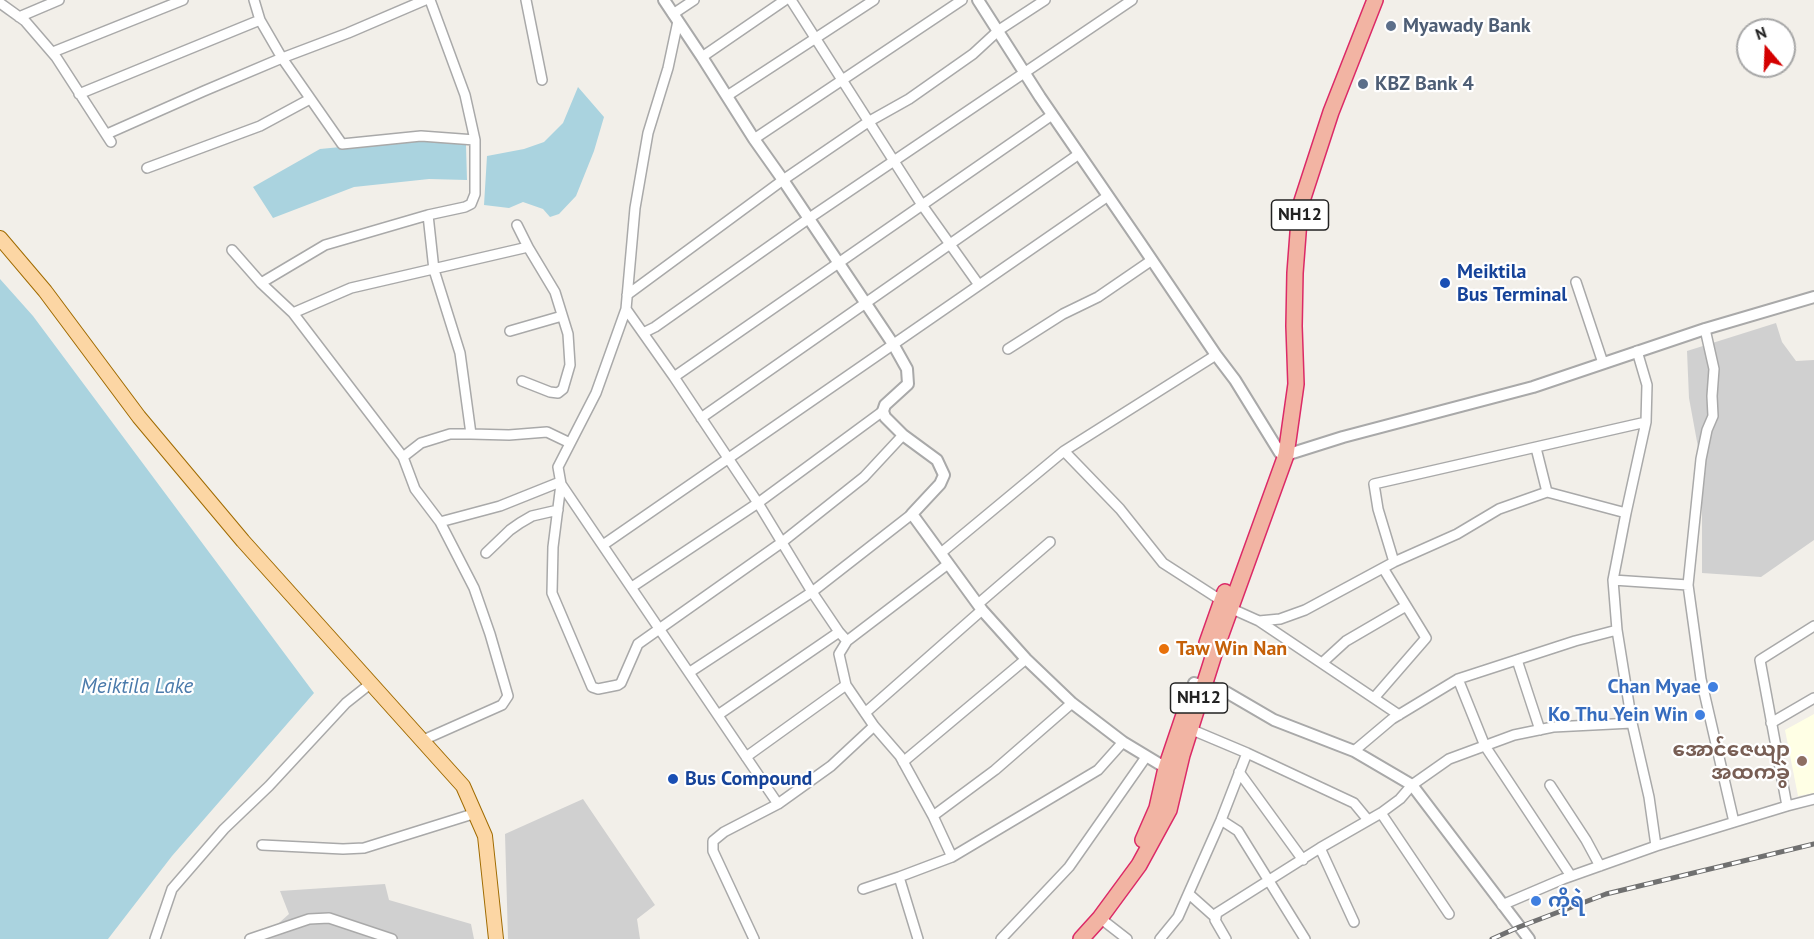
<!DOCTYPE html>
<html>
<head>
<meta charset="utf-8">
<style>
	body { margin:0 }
	#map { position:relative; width:1814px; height:939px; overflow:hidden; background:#f2efe9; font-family:"PT Sans",sans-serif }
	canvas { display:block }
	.north { position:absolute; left:1736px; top:18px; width:60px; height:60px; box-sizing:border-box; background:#fff; border:2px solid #a7a7a7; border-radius:50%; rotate:341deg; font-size:16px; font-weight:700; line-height:24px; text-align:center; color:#222 }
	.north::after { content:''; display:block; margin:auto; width:21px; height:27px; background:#d40000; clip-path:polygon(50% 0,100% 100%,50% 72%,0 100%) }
</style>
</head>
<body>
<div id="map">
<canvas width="1814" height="939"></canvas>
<div class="north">N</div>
</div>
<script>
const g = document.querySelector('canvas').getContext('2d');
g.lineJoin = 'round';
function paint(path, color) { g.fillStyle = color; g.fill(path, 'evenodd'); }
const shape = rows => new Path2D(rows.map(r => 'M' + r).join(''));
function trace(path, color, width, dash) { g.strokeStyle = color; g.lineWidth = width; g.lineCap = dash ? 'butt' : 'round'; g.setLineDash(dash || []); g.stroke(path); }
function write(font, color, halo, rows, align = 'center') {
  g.font = font + ' "PT Sans","Noto Sans Myanmar",sans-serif'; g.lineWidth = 4.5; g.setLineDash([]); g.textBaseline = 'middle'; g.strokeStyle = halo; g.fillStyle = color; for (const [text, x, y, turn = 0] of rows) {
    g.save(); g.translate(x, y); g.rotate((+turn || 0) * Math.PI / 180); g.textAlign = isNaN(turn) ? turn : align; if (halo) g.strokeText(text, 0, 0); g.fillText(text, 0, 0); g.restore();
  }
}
const education = shape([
	[1814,714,1814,793,1798,796,1785,730]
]);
const religious = shape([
	[1776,323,1782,342,1796,361,1814,360,1814,540,1761,577,1702,573,1702,469,1689,398,1687,351],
	[583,799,655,905,637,919,640,939,508,939,505,834],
	[385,884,389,900,471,924,474,939,261,939,289,914,280,891]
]);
const water = shape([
	[578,87,604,117,594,151,576,196,559,214,550,217,543,209,523,202,509,208,484,205,487,156,524,149,544,142,563,123],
	[424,139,466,145,467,180,429,179,354,187,273,218,253,187,320,149],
	[0,279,33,316,314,693,172,856,108,939,0,939]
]);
const minor = shape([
	[254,0,260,20,282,58,342,144,421,136,475,140,475,194,471,204,465,207,428,215,325,245,261,283],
	[430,0,465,95,475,140],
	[526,0,542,80],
	[791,0,922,205,979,285],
	[0,3,25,21,56,57,111,142],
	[673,14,694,0],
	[19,17,59,0],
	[678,21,668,68,648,133,635,208,626,309,596,393,558,467,561,484,778,804],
	[53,52,183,0],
	[702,57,785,0],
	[79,94,260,20],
	[727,96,874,0],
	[107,134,204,91,282,58,348,33,425,0],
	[754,139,962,0],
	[147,168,260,126,310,99],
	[517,225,528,247],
	[232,250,261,283,293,313,403,457,415,489,440,522,474,588,490,634,508,696,502,705,421,741],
	[1576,282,1603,363],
	[627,295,783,180,868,122,909,99,973,54,999,30,1045,0],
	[626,309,674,377,758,503,812,592,839,632,847,641,839,654,846,685,874,726,900,756,933,816,952,857],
	[293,313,351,288,528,247,555,292,568,334,570,365,563,389,558,393,550,392,522,381],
	[1705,329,1714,369,1712,396,1713,416,1707,430,1701,459,1688,585,1701,679,1734,822],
	[510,331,562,316],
	[643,333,655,327,808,219,1132,0],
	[1008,349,1063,314,1098,297,1152,260],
	[1637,351,1647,385,1646,422,1626,513,1613,580,1617,630,1632,723,1649,797,1656,846],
	[674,377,1052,115],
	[701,418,1079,154],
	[471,434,509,435,547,432,570,443],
	[1536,448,1547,492],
	[1064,451,1120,509,1163,563,1222,601],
	[403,457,421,443,450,434,471,434,460,353,434,270,428,215],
	[561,484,553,547,552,593,592,687,598,689,618,685,621,683,638,644,781,543,864,477,903,435],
	[440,522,500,506,560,482],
	[603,545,1108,196],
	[486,553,510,530,520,523,532,516,558,510],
	[941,553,1064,451,1216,355],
	[1394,562,1378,509,1374,484,1646,422],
	[1613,580,1688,585],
	[632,587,758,503,883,411],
	[978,604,1050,542],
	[1230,608,1259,621,1280,619,1305,610,1394,562,1457,534,1499,509,1547,492,1626,513],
	[1259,621,1399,715],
	[847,641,948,564],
	[1517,660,1540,730],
	[1322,663,1346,641,1406,606],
	[690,672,812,592,912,514],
	[1458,679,1485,746,1571,876],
	[1374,698,1426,638,1383,568],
	[865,713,982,610],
	[718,715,839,632],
	[1771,723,1814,698],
	[1190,729,1247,753,1354,803,1368,820],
	[1354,751,1392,719,1458,679,1575,641,1617,630],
	[746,757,846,685],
	[903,762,1026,659],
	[1239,772,1303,860],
	[1550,785,1586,840,1600,866],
	[1787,806,1760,660,1814,626],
	[1381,813,1449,914],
	[933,816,995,770,1072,703],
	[1221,820,1238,831,1305,939],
	[262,845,343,849,364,848,476,813],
	[1320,848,1354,922],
	[899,877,918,939],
	[863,889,899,877,952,857,1098,770,1123,742],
	[1189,894,1216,918],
	[1502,905,1563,879,1656,846,1787,806,1814,799],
	[1100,918,1127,939],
	[155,939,172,889,224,829,269,786,346,703,370,684],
	[250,939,309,919,329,918,392,939],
	[754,939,713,851,713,841,724,832,778,804,831,766,874,726],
	[1001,939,1069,867,1146,757],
	[1160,939,1178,917,1221,820,1247,753],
	[1226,939,1215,920,1217,913,1320,848,1381,813,1400,799,1412,785,1449,759,1514,735,1553,727,1632,723]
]);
const tertiary = shape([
	[664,0,702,57,754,139,783,180,893,344,907,369,908,384,885,405,883,411,885,417,903,435,937,460,944,475,940,484,912,514,982,610,1026,659,1072,703,1123,742,1171,771],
	[978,0,1040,97,1141,244,1216,355,1235,380,1280,453,1286,455,1343,437,1533,387,1705,329,1814,297],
	[1194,683,1226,692,1274,720,1354,751,1412,785,1529,939]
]);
const primary = shape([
	[0,238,45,291,139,417,243,541,463,786,485,836,496,939]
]);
const trunk = shape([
	[1207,643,1225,592],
	[1143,840,1157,808,1166,768,1186,709],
	[1081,939,1100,918,1139,865,1169,810,1182,755,1215,651,1286,455,1296,384,1294,326,1295,273,1300,207,1331,112,1375,0]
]);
const rail = shape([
	[1492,939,1519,927,1606,894,1814,844]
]);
const markers = [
	[1391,26,6,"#5c6f8a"],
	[1363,84,6,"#5c6f8a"],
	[1445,283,6,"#1a4fb4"],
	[1164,649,6,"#e8710a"],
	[1713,687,6,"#3f7fe0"],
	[1700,715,6,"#3f7fe0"],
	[1802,761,6,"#8d6e63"],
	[673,779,6,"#1a4fb4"],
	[1536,901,6,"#3f7fe0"]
];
const shields = [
	[1300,215,57],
	[1199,698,57]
];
const shieldNames = [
	["NH12",1300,215],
	["NH12",1199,698]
];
const serviceNames = [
	["Myawady Bank",1403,26],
	["KBZ Bank 4",1375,84]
];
const transitNames = [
	["Meiktila",1457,272],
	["Bus Terminal",1457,295],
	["Bus Compound",685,779]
];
const foodNames = [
	["Taw Win Nan",1176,649]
];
const shopNames = [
	["Chan Myae",1701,687],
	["Ko Thu Yein Win",1688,715],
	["ကိုရဲ",1548,901,"left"]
];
const educationNames = [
	["အောင်ဇေယျာ",1790,750],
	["အထကခွဲ",1790,773]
];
const waterNames = [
	["Meiktila Lake",137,687]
];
paint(education, '#ffffe5');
paint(religious, '#d0d0d0');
paint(water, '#aad3df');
trace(minor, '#a9a9a9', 12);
trace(tertiary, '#a9a9a9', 14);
trace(primary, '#a06b00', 16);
trace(trunk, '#dc2a67', 18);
trace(minor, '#fff', 9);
trace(tertiary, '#fff', 10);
trace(primary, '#fcd6a4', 14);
trace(trunk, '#f2b4a3', 15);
trace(rail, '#707070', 5);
trace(rail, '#fff', 3, [9]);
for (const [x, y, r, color] of markers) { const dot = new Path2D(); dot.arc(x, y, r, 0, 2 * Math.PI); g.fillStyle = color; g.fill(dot); trace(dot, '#fff', 2); }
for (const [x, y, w] of shields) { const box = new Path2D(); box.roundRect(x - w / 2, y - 15, w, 30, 4.5); g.fillStyle = '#fff'; g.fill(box); trace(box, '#222', 1.5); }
write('bold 18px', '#222', null, shieldNames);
write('bold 20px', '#4e5e75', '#fff', serviceNames, 'left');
write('bold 20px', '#164399', '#fff', transitNames, 'left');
write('bold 20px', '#c56008', '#fff', foodNames, 'left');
write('bold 20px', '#366cbe', '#fff', shopNames, 'right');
write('bold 20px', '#785e54', '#fff', educationNames, 'right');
write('italic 21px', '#4a7aab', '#fff', waterNames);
</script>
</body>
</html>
